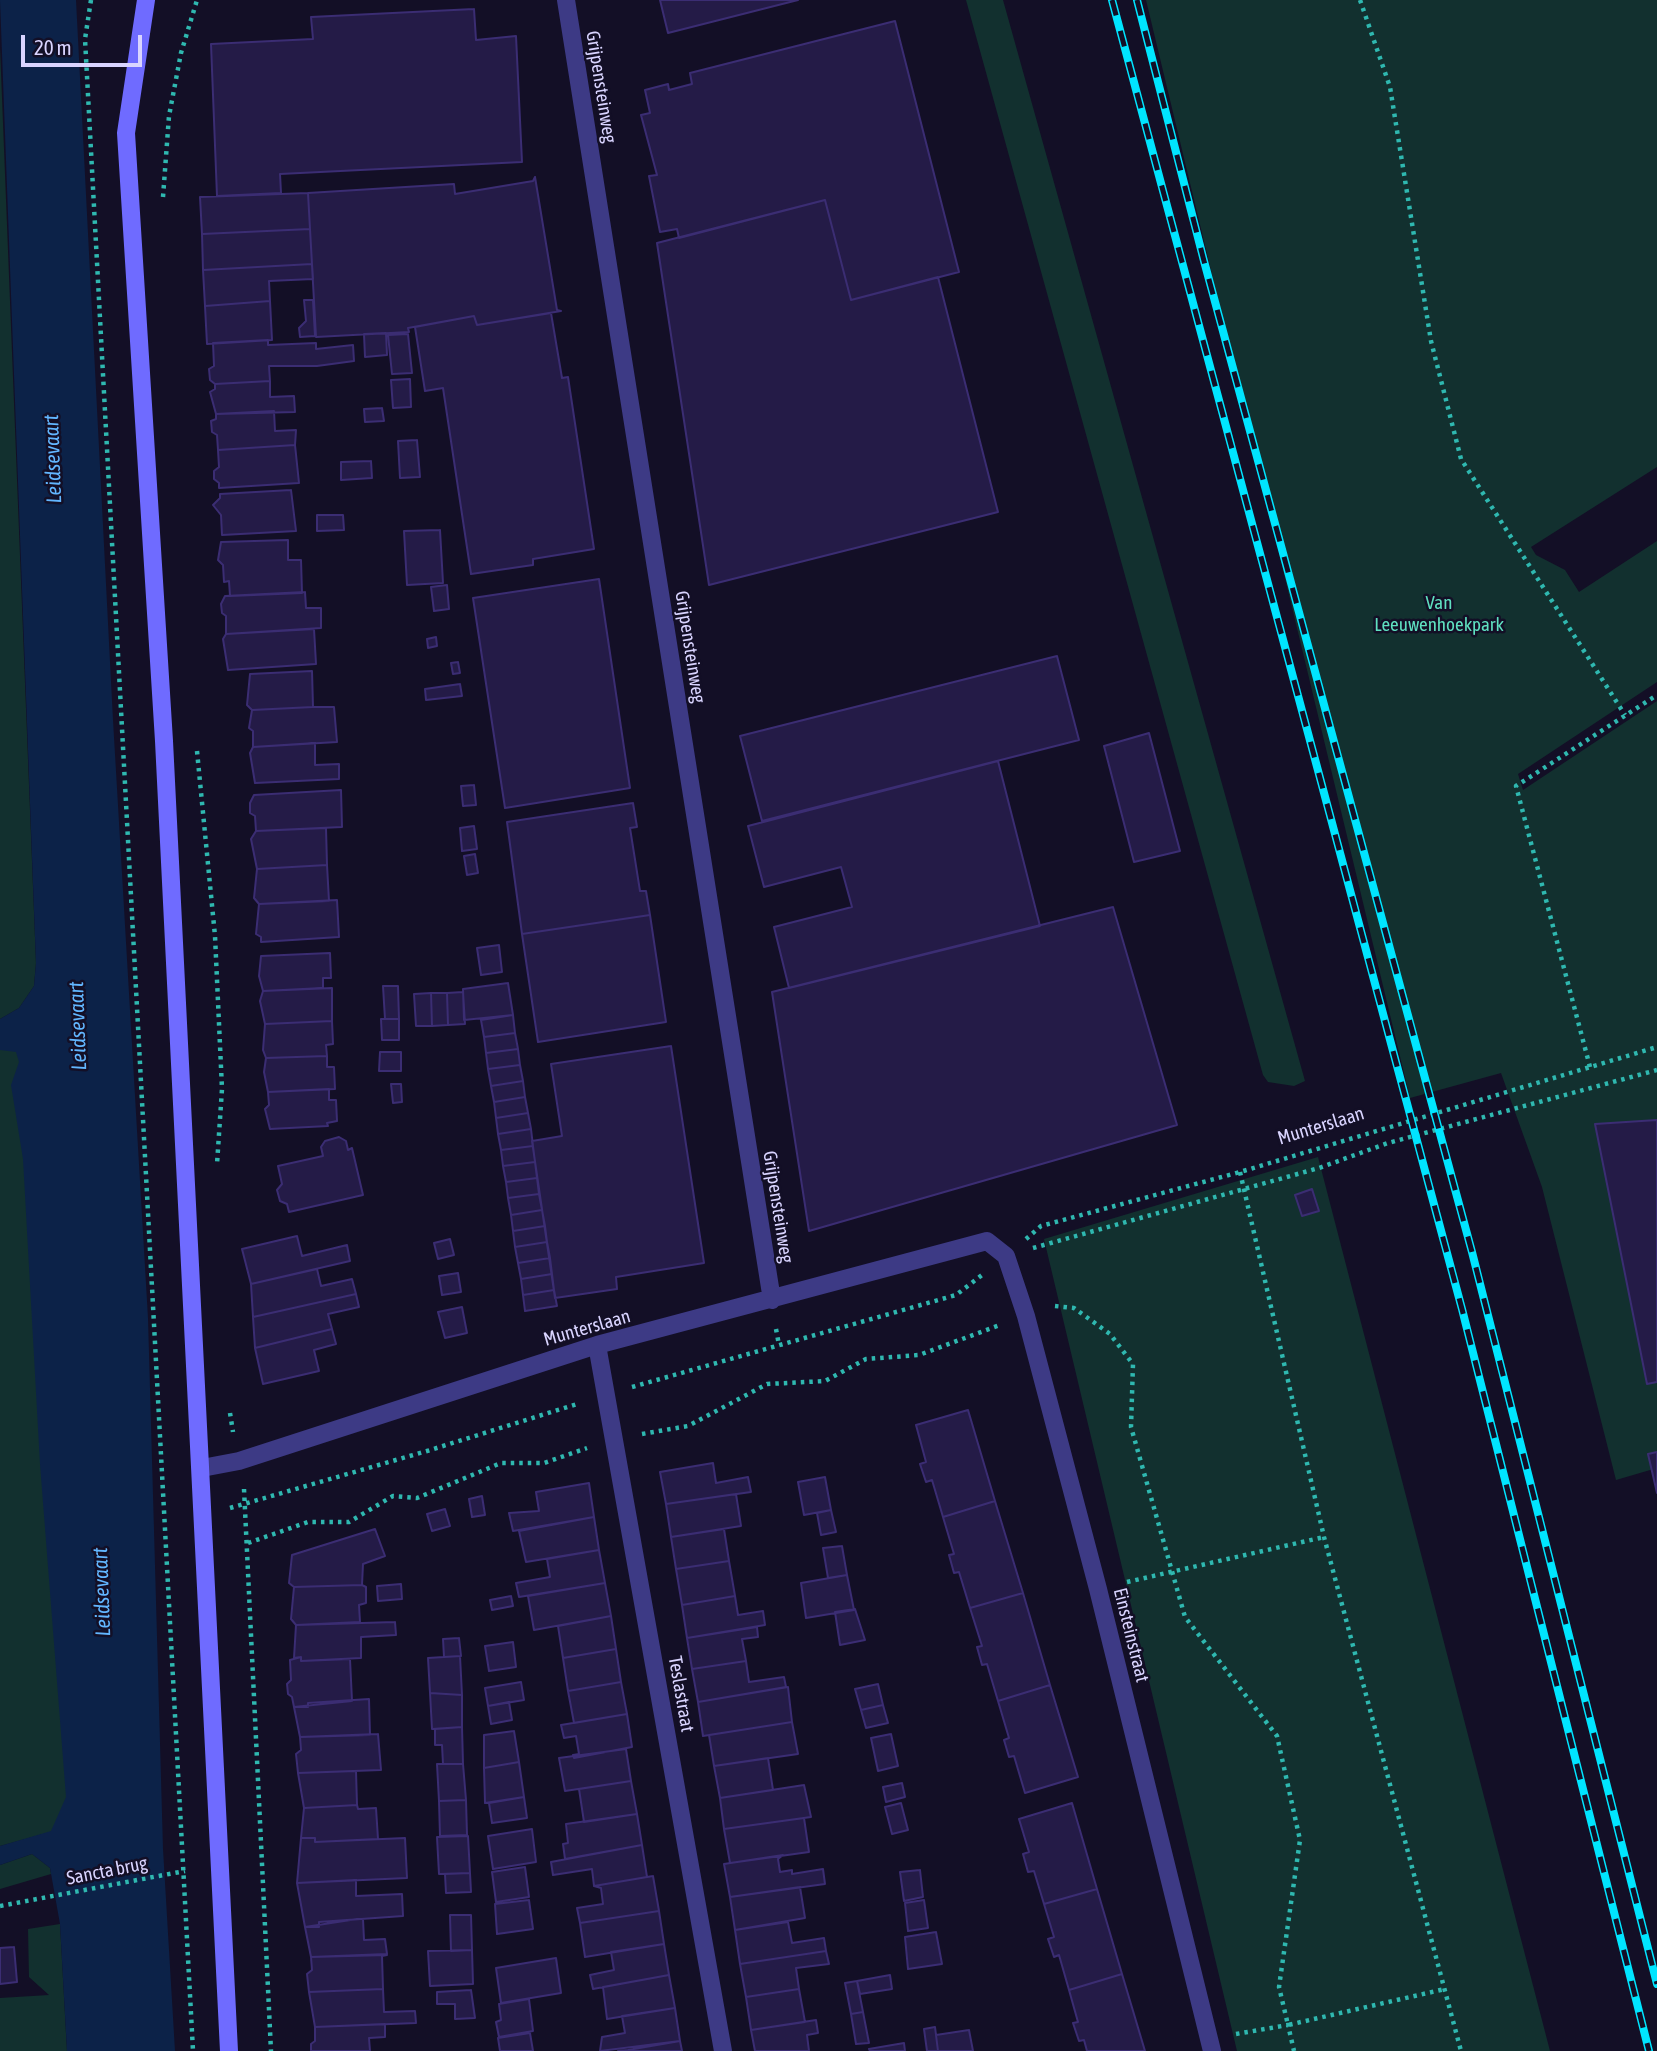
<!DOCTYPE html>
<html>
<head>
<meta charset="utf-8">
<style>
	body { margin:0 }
	#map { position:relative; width:1657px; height:2051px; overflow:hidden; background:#130f26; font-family:"Asap Condensed",sans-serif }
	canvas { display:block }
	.scale { position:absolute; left:21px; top:35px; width:121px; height:32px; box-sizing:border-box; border:4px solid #d9d4ff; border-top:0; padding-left:9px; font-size:21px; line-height:24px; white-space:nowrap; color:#d9d4ff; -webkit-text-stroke:5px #130f26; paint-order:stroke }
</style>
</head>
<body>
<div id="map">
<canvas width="1657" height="2051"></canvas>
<div class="scale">20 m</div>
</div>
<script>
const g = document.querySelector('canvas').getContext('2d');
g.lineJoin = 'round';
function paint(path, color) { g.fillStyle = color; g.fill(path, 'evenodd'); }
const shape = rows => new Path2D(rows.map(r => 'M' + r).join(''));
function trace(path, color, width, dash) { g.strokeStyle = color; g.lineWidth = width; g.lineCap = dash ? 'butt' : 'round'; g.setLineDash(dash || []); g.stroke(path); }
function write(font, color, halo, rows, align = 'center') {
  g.font = font + ' "Asap Condensed",sans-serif'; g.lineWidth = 5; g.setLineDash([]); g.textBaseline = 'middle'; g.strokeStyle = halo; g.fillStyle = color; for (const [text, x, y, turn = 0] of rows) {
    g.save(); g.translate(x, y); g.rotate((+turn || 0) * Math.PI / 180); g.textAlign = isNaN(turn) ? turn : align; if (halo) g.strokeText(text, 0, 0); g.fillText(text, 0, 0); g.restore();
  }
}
const green = shape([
	[966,0,1003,0,1305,1081,1294,1086,1268,1082,1263,1075],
	[1146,0,1657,0,1657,467,1531,547,1536,555,1565,570,1579,592,1657,541,1657,682,1518,774,1523,790,1657,701,1657,1468,1616,1480,1542,1187,1501,1073,1410,1098],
	[0,47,36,963,34,986,19,1008,0,1019],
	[42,1034,76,1825,0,1846,0,1045],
	[1318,1157,1550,2051,1237,2051,1044,1239],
	[32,1854,50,1868,51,1874,0,1889,0,1865],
	[60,1924,67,2051,0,2051,0,1998,49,1995,29,1977,28,1929]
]);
const water = shape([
	[0,0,76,0,113,720,148,1318,163,1849,175,2051,67,2051,60,1924,50,1868,32,1854,0,1865,0,1846,51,1831,66,1797,40,1464,23,1159,11,1085,19,1062,16,1052,0,1050,0,1019,19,1008,34,986,36,963]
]);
const building = shape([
	[660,0,798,0,668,33,660,0],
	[474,9,476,40,516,36,522,162,280,174,281,193,217,196,211,44,313,39,311,17,474,9],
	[895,21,959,272,851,300,825,200,679,238,677,229,660,232,649,176,657,175,641,115,650,113,645,90,668,84,669,90,692,84,690,73,895,21],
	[535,177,557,310,561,311,477,325,474,316,408,328,409,332,316,337,308,193,454,184,455,194,533,181,535,177],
	[308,193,310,229,202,234,200,197,308,193],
	[825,200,851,300,938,277,998,512,709,585,657,243,825,200],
	[310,229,312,264,203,270,202,234,310,229],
	[312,264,313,279,269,281,270,301,205,306,203,270,312,264],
	[304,300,313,300,315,336,300,337,299,328,306,321,304,300],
	[270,301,272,340,207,344,205,306,270,301],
	[551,313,562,378,568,377,594,549,533,559,533,565,471,574,443,388,425,391,415,327,474,316,477,325,551,313],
	[386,333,387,355,365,357,364,334,386,333],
	[408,334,412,373,392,374,388,335,408,334],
	[268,340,268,345,316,343,316,349,353,345,354,361,317,366,269,366,270,381,215,384,210,380,209,369,214,366,213,343,268,340],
	[410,379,411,407,393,408,391,380,410,379],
	[270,381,270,397,294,396,295,412,216,414,210,392,215,389,215,384,270,381],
	[382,408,384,421,365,422,364,409,382,408],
	[274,411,275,431,296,430,295,445,218,450,217,435,212,432,211,421,216,419,216,414,274,411],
	[417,440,420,477,400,478,398,441,417,440],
	[295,445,299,483,219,488,219,483,214,479,214,471,219,467,218,450,295,445],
	[371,461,372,478,341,480,341,462,371,461],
	[291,490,296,531,222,535,221,515,213,505,220,498,220,494,291,490],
	[317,515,343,515,344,530,317,531,317,515],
	[440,530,443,583,407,585,404,531,440,530],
	[288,540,288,560,301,560,302,593,230,596,229,581,224,582,223,565,218,560,221,542,288,540],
	[599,579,630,788,505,808,473,598,599,579],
	[447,585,449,609,434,611,431,587,447,585],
	[305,592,306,608,321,608,321,628,226,634,226,616,222,613,221,604,225,596,305,592],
	[314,629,316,664,228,670,223,639,226,634,314,629],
	[436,637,437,646,428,648,427,639,436,637],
	[1057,656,1079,740,762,821,740,736,1057,656],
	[458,662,460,673,453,674,451,663,458,662],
	[312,671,313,707,252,710,247,705,250,674,312,671],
	[460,684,462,696,426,700,425,689,460,684],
	[313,707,334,707,337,742,253,747,253,731,249,728,252,710,313,707],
	[1149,733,1180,851,1134,862,1104,746,1149,733],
	[315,743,315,765,339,764,339,779,255,783,250,753,253,747,315,743],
	[998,761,1040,926,789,988,774,927,852,907,841,867,764,887,748,826,998,761],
	[474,785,476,805,463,806,461,786,474,785],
	[341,790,342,827,256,831,255,816,250,813,250,803,254,795,341,790],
	[633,803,637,827,630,828,640,891,646,891,650,915,522,934,507,822,633,803],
	[474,826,477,849,462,851,460,828,474,826],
	[326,828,327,865,257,869,251,839,256,831,326,828],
	[475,854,478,873,467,875,464,856,475,854],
	[327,865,329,901,259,904,254,898,257,869,327,865],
	[337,900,339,937,261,942,261,937,256,934,259,904,337,900],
	[1113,907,1177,1125,809,1231,772,992,1113,907],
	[650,915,666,1022,538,1042,522,934,650,915],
	[499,945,502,972,481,975,477,948,499,945],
	[330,953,331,978,323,978,323,988,263,991,259,976,261,956,330,953],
	[508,983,513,1015,464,1020,463,989,508,983],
	[383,986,398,986,399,1019,385,1019,383,986],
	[332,988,332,1021,265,1024,260,1001,263,991,332,988],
	[463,992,465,1024,448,1025,447,993,463,992],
	[431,993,447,993,448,1025,432,1026,431,993],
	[431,993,432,1026,416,1026,414,994,431,993],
	[513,1015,515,1033,484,1037,481,1020,513,1015],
	[381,1019,399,1019,399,1040,382,1040,381,1019],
	[332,1021,333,1044,326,1045,327,1056,266,1058,263,1050,265,1024,332,1021],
	[515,1033,518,1049,486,1053,484,1037,515,1033],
	[671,1046,704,1263,616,1277,617,1289,555,1298,532,1141,562,1136,551,1064,671,1046],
	[518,1049,520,1065,488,1069,486,1053,518,1049],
	[380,1052,401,1052,401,1071,379,1071,380,1052],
	[327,1056,327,1067,334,1067,335,1089,268,1092,264,1072,266,1058,327,1056],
	[520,1065,523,1081,491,1086,488,1069,520,1065],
	[523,1081,525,1097,494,1102,491,1086,523,1081],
	[391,1084,401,1084,402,1102,393,1103,391,1084],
	[329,1089,329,1100,336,1100,337,1121,327,1123,328,1126,270,1129,265,1109,269,1105,268,1092,329,1089],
	[525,1097,528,1113,496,1118,494,1102,525,1097],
	[528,1113,531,1129,498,1134,496,1118,528,1113],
	[1657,1120,1657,1382,1647,1384,1595,1124,1657,1120],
	[531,1129,533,1146,501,1150,498,1134,531,1129],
	[339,1137,346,1141,348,1150,352,1148,363,1195,289,1212,287,1204,280,1201,277,1190,282,1184,278,1166,323,1156,321,1147,325,1141,339,1137],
	[533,1146,535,1162,503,1166,501,1150,533,1146],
	[535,1162,537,1178,506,1182,503,1166,535,1162],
	[537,1178,539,1194,508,1198,506,1182,537,1178],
	[1312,1189,1319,1211,1302,1216,1295,1195,1312,1189],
	[539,1194,542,1210,511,1215,508,1198,539,1194],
	[542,1210,545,1226,513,1231,511,1215,542,1210],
	[545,1226,547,1242,515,1247,513,1231,545,1226],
	[297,1236,302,1256,347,1245,350,1261,251,1284,242,1249,297,1236],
	[450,1239,454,1255,438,1259,434,1243,450,1239],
	[547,1242,550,1258,518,1263,515,1247,547,1242],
	[550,1258,552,1274,521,1279,518,1263,550,1258],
	[317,1269,321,1286,352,1279,356,1294,253,1317,251,1284,317,1269],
	[458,1273,461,1292,442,1295,439,1276,458,1273],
	[552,1274,554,1290,523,1295,521,1279,552,1274],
	[554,1290,557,1306,525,1311,523,1295,554,1290],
	[356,1294,359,1307,328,1314,332,1329,255,1348,253,1317,356,1294],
	[462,1307,467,1333,445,1338,438,1312,462,1307],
	[332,1329,336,1344,314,1350,319,1371,263,1384,255,1348,332,1329],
	[968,1410,995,1501,943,1517,932,1480,926,1482,920,1464,926,1462,916,1425,968,1410],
	[1657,1452,1657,1493,1648,1454,1657,1452],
	[713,1463,716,1483,748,1477,751,1492,666,1504,660,1472,713,1463],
	[825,1477,831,1510,804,1515,798,1482,825,1477],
	[589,1483,594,1517,513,1531,509,1513,539,1511,536,1492,589,1483],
	[736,1494,741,1526,671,1537,666,1504,736,1494],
	[482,1496,485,1515,472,1517,469,1499,482,1496],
	[995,1501,1023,1593,970,1608,959,1572,954,1573,949,1555,954,1554,943,1517,995,1501],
	[445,1509,450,1526,432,1531,427,1514,445,1509],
	[831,1510,836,1532,821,1535,817,1513,831,1510],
	[594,1517,599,1550,526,1562,519,1531,594,1517],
	[375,1529,385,1556,363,1564,362,1585,294,1587,289,1583,292,1555,375,1529],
	[724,1529,729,1561,676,1569,671,1537,724,1529],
	[842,1546,847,1575,828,1578,823,1548,842,1546],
	[599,1550,605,1583,519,1597,516,1583,550,1577,547,1559,599,1550],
	[729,1561,735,1596,682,1605,676,1569,729,1561],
	[847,1575,854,1610,806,1618,801,1583,847,1575],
	[605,1583,611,1616,534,1630,528,1596,605,1583],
	[401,1584,402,1599,378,1601,377,1586,401,1584],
	[362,1585,366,1587,366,1603,359,1605,360,1622,296,1625,291,1619,294,1587,362,1585],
	[1023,1593,1050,1685,998,1701,987,1664,982,1665,977,1647,982,1646,970,1608,1023,1593],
	[511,1596,513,1606,492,1610,490,1600,511,1596],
	[735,1596,738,1615,763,1611,765,1625,687,1638,682,1605,735,1596],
	[855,1609,865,1640,840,1645,835,1612,855,1609],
	[611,1616,616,1649,563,1658,558,1626,611,1616],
	[395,1622,396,1635,361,1637,361,1658,301,1661,301,1657,294,1658,296,1625,395,1622],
	[757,1627,758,1637,742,1639,746,1661,692,1669,687,1638,757,1627],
	[459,1638,461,1656,444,1657,443,1639,459,1638],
	[513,1642,516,1667,489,1671,485,1646,513,1642],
	[616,1649,621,1682,568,1691,563,1658,616,1649],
	[460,1656,462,1695,430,1693,428,1658,460,1656],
	[301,1657,301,1661,350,1659,352,1701,294,1707,292,1697,288,1694,287,1684,291,1680,290,1660,301,1657],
	[746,1661,749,1682,784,1677,786,1687,698,1702,692,1669,746,1661],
	[521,1682,524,1700,488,1706,485,1688,521,1682],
	[621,1682,627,1714,574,1723,568,1691,621,1682],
	[878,1684,883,1705,861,1710,855,1689,878,1684],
	[1050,1685,1078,1777,1025,1793,1014,1756,1009,1757,1004,1740,1009,1738,998,1701,1050,1685],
	[788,1687,792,1722,703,1736,698,1702,788,1687],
	[430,1693,462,1695,462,1727,432,1729,430,1693],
	[369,1699,370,1735,300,1737,294,1707,308,1707,308,1703,369,1699],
	[509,1702,512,1720,491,1724,488,1706,509,1702],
	[883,1705,888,1723,866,1728,861,1710,883,1705],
	[627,1714,632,1747,574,1758,573,1755,579,1754,576,1736,564,1738,561,1725,627,1714],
	[792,1722,798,1754,714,1766,709,1735,792,1722],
	[462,1727,463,1764,443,1764,442,1745,435,1745,435,1729,462,1727],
	[514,1731,519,1762,484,1768,484,1735,514,1731],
	[378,1734,381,1770,298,1773,296,1754,301,1750,300,1737,378,1734],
	[891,1734,898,1766,878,1771,871,1738,891,1734],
	[626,1749,631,1781,565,1791,559,1758,626,1749],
	[768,1758,773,1790,720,1798,714,1766,768,1758],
	[519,1762,524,1797,485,1803,484,1768,519,1762],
	[437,1764,463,1764,466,1800,439,1801,437,1764],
	[356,1771,357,1805,304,1808,298,1773,356,1771],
	[631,1781,637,1814,584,1822,579,1789,631,1781],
	[902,1783,905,1797,886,1802,883,1787,902,1783],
	[804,1785,811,1817,724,1829,720,1798,804,1785],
	[524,1797,527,1818,492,1823,489,1803,524,1797],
	[466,1800,467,1835,440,1836,439,1801,466,1800],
	[901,1803,908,1830,892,1834,885,1807,901,1803],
	[1072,1803,1097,1889,1044,1904,1034,1871,1028,1872,1023,1854,1029,1852,1019,1819,1072,1803],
	[357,1805,358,1809,376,1808,378,1839,315,1842,315,1838,301,1838,304,1808,357,1805],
	[637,1814,642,1845,565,1859,563,1844,568,1843,566,1824,637,1814],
	[804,1818,809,1852,730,1863,724,1829,804,1818],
	[532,1829,536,1862,493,1869,488,1836,532,1829],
	[468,1836,470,1873,439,1874,437,1837,468,1836],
	[301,1838,315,1838,315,1842,405,1838,407,1878,297,1883,301,1838],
	[642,1845,647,1877,594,1886,592,1869,553,1875,551,1862,642,1845],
	[783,1855,778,1859,780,1872,792,1870,792,1874,823,1869,825,1884,730,1897,724,1864,783,1855],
	[525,1867,529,1897,496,1902,492,1872,525,1867],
	[920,1870,923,1897,904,1901,900,1872,920,1870],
	[470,1873,471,1892,446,1893,445,1874,470,1873],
	[653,1876,659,1911,580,1923,577,1908,603,1904,601,1888,594,1886,653,1876],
	[356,1880,356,1896,402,1894,403,1916,319,1922,319,1927,305,1927,297,1883,356,1880],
	[800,1887,805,1918,735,1930,730,1897,800,1887],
	[1097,1889,1122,1974,1069,1990,1059,1955,1054,1957,1048,1939,1054,1937,1044,1904,1097,1889],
	[529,1900,533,1929,497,1934,495,1904,529,1900],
	[924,1900,928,1928,908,1931,905,1903,924,1900],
	[659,1911,664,1944,585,1957,580,1923,659,1911],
	[450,1915,471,1915,472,1950,451,1951,450,1915],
	[357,1919,363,1919,364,1940,385,1939,387,1954,311,1957,305,1927,357,1919],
	[788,1922,792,1943,824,1938,826,1951,740,1964,735,1930,788,1922],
	[936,1932,942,1964,908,1969,905,1937,936,1932],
	[664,1944,669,1975,593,1989,590,1975,614,1970,611,1952,664,1944],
	[14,1947,17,1982,0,1984,0,1948,14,1947],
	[472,1950,473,1984,430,1986,428,1951,472,1950],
	[826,1951,829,1964,796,1968,799,1989,746,1997,740,1964,826,1951],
	[387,1955,382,1956,383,1989,309,1992,307,1974,312,1970,311,1957,387,1955],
	[556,1958,561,1993,501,2003,496,1968,556,1958],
	[1122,1974,1145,2051,1087,2051,1084,2040,1079,2041,1073,2023,1078,2022,1069,1990,1122,1974],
	[669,1975,675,2008,607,2019,603,1987,669,1975],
	[890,1975,892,1989,860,1994,857,1981,890,1975],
	[857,1981,863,2012,851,2014,845,1983,857,1981],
	[383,1989,384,2012,415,2011,416,2023,315,2027,309,1992,383,1989],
	[799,1989,805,2022,751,2030,746,1997,799,1989],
	[471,1990,475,2018,455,2019,455,2004,437,2004,437,1992,471,1990],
	[529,1999,533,2031,499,2037,496,2022,501,2020,499,2004,529,1999],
	[675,2008,680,2041,600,2051,602,2037,625,2033,622,2016,675,2008],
	[863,2012,869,2043,856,2044,851,2014,863,2012],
	[816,2020,818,2033,807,2035,809,2051,755,2051,751,2030,816,2020],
	[385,2024,385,2037,369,2038,370,2051,311,2051,311,2044,315,2041,315,2027,385,2024],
	[935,2027,938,2051,927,2051,924,2029,935,2027],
	[969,2030,973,2051,938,2051,936,2035,969,2030],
	[530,2033,533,2051,500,2051,498,2038,530,2033],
	[680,2041,682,2051,618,2051,628,2050,680,2041],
	[904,2043,905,2051,870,2051,869,2049,904,2043]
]);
const path = shape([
	[91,0,85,39,193,2051],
	[1360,0,1390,87,1431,341,1461,459,1625,715],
	[163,197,169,116,181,53,197,0],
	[197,751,215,936,222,1089,217,1164],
	[1590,1067,1516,786,1657,695],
	[1240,1172,1324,1537,1461,2051],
	[1026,1239,1041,1226,1240,1172,1657,1047],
	[1033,1248,1319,1168,1388,1143,1657,1070],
	[1055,1306,1074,1308,1110,1334,1133,1364,1131,1427,1185,1617,1277,1736,1300,1840,1279,1987,1288,2025,1445,1989],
	[776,1329,779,1345],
	[632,1387,956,1295,982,1275],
	[230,1413,233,1432],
	[642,1434,688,1426,767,1384,825,1381,866,1359,919,1355,1000,1325],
	[244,1489,271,2051],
	[230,1508,427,1451,577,1404],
	[248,1543,308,1522,349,1522,393,1496,417,1498,501,1463,544,1463,587,1448],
	[1127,1582,1324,1537],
	[0,1906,185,1871],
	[1236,2034,1288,2025,1294,2051]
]);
const minor = shape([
	[566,0,772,1300],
	[597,1345,723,2051],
	[202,1468,239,1461,597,1345,987,1241,1006,1256,1026,1316,1098,1589,1212,2051]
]);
const secondary = shape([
	[146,0,126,133,164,741,229,2051]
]);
const rail = shape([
	[1112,0,1462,1309,1649,2051],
	[1137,0,1204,261,1472,1252,1657,1984]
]);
const streetNames = [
	["Grijpensteinweg",601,87,81],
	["Grijpensteinweg",690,647,81],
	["Munterslaan",1321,1126,-17],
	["Grijpensteinweg",778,1207,81],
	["Munterslaan",587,1328,-16],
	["Einsteinstraat",1131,1635,76],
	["Teslastraat",681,1694,80],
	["Sancta brug",107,1871,-11]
];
const parkNames = [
	["Van",1439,603],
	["Leeuwenhoekpark",1439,625]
];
const waterNames = [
	["Leidsevaart",53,459,-92],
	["Leidsevaart",78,1026,-92],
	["Leidsevaart",102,1592,-92]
];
paint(green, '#12302f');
paint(water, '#0c2248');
paint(building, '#241b47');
trace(building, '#3b2d73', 2);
trace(path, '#2fb8b0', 4.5, [3.5, 5]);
trace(minor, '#3d3a85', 18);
trace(secondary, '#6f6bff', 18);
trace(rail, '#00e5ff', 8);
trace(rail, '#130f26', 5, [16]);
write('19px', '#d9d4ff', '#130f26', streetNames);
write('19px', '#5fe0c0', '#130f26', parkNames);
write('italic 21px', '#62b6ff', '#130f26', waterNames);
</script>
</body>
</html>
